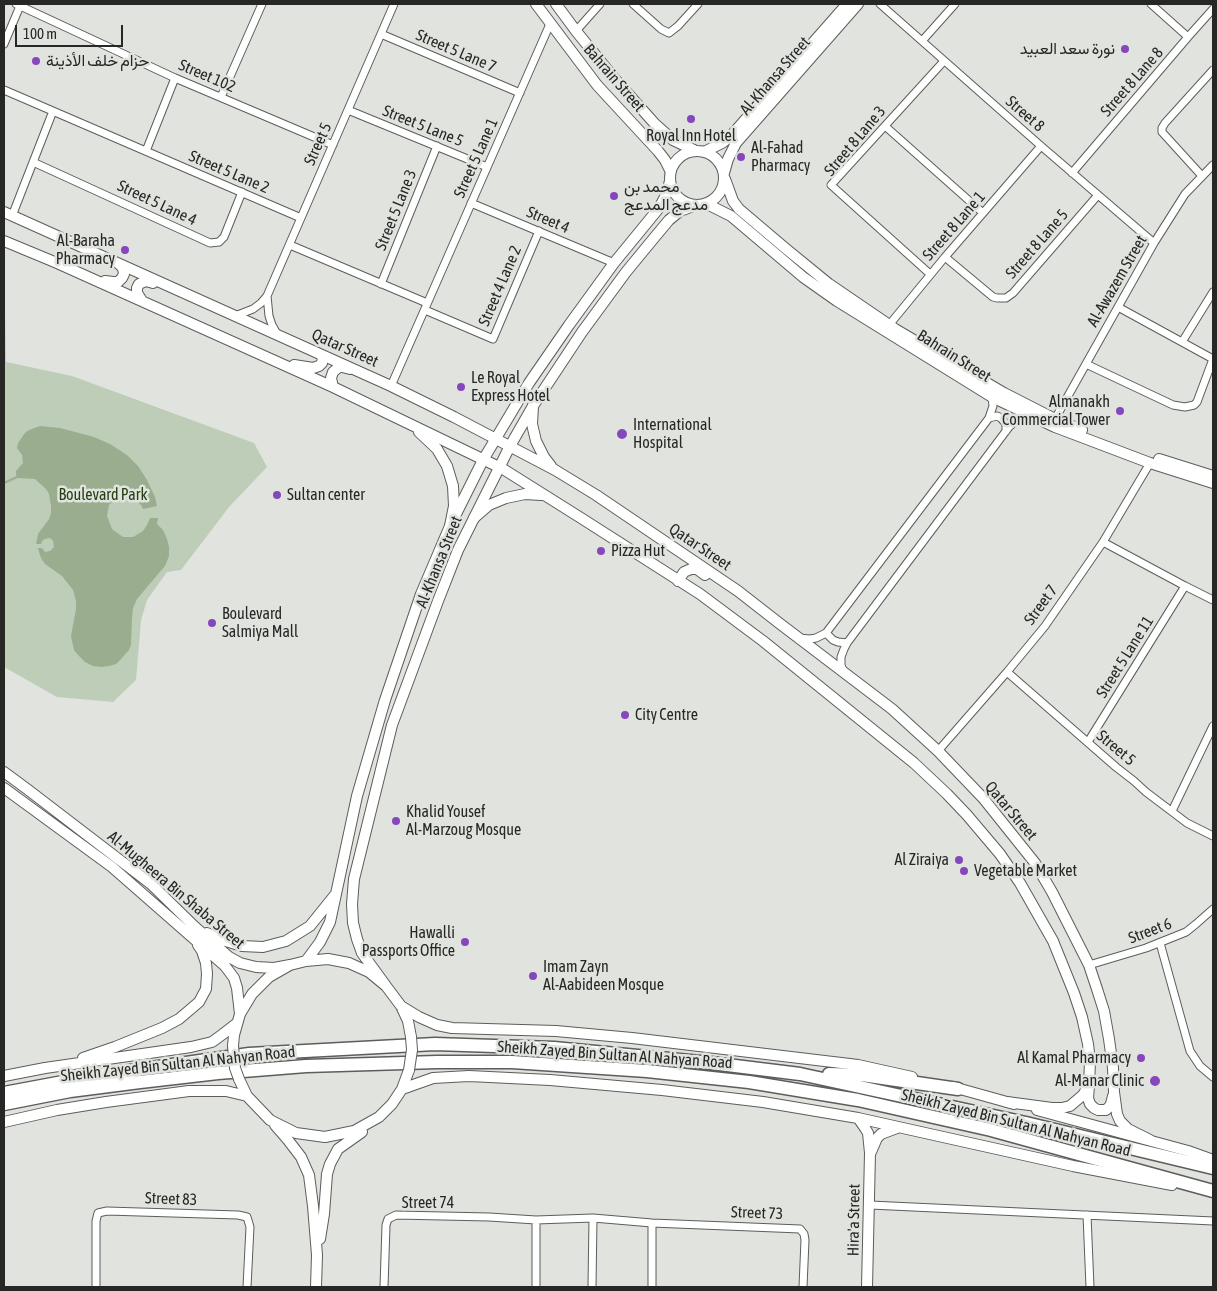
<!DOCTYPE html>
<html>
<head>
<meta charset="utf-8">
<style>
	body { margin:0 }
	#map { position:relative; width:1217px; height:1291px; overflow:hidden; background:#e0e3de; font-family:"Asap Condensed",sans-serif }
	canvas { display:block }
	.frame { position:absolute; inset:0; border:5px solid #272826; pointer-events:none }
	.scale { position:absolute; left:15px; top:25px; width:108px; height:22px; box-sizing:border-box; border:2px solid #272826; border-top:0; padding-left:6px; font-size:15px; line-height:18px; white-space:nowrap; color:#272826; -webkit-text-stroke:4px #e0e3de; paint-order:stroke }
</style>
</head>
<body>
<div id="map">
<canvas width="1217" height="1291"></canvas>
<div class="frame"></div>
<div class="scale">100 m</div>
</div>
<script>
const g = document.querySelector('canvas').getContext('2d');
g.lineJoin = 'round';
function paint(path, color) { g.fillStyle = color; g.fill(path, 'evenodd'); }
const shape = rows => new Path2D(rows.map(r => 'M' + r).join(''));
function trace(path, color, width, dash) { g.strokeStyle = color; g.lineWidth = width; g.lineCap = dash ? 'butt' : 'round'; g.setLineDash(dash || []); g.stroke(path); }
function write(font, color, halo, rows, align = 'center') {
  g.font = font + ' "Asap Condensed",Vazirmatn,sans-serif'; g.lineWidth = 5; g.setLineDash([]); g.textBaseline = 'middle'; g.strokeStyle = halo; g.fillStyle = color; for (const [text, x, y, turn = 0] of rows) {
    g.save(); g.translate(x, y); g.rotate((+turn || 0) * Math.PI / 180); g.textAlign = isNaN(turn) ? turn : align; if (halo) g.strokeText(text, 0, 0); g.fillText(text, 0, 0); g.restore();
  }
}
const green = shape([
	[4,258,6,362,72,376,254,443,267,467,229,507,181,570,167,572,147,600,141,620,136,680,113,702,57,697,4,667]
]);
const water = shape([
	[40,426,60,428,94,437,110,444,127,455,138,466,147,480,155,497,157,506,143,509,141,505,137,501,126,498,125,492,117,497,109,505,107,516,112,529,123,537,133,537,143,531,147,525,150,518,158,518,157,524,163,530,167,539,169,547,169,556,165,566,137,599,133,608,132,618,131,645,129,650,121,659,116,664,109,666,102,667,93,666,85,662,78,655,74,650,71,636,76,609,76,601,73,590,62,576,45,564,41,558,39,552,38,548,42,548,45,552,50,551,54,547,53,541,50,538,45,539,42,541,41,544,36,544,38,534,49,519,51,513,51,506,49,494,46,489,35,479,18,478,16,475,16,471,23,463,22,455,17,448,18,443,25,433,29,430]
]);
const stream = shape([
	[4,483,17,477]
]);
const street = shape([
	[16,4,175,78,333,145],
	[633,4,661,29,669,33,678,26,698,4],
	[880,4,1041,146,1154,243],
	[1151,4,1188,37],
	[576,31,600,4],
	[381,34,520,93],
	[922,41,955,4],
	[4,44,20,6],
	[4,90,301,218],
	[221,97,262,4],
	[348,110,487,167],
	[885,126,983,213],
	[146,151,175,78],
	[33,162,210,243,219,242,224,237,242,192],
	[1072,173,1188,37,1213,9],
	[1202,176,1162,132,1162,128,1165,123,1213,70],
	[471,203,614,263],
	[12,216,53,111],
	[290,245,427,303],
	[945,257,993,297,997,298,1006,298,1013,293,1098,195],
	[930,274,831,185,944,61],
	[381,284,437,146],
	[267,296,269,316,272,325,277,334],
	[1118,307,1213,359],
	[425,310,493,339,539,231],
	[235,316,253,309,261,303,267,296,394,4],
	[889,325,945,257,1041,146],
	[1182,342,1213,292],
	[1086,364,1173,405,1185,407,1194,405,1197,402,1213,359],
	[391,386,550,24],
	[989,418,997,416,1001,418,1006,424,1006,431],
	[1055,419,1154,243,1185,194,1213,165],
	[1103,542,1185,586,1213,600],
	[826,633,833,640,838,642,847,643],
	[799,638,810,639,816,638,826,633,989,418,993,406,992,397],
	[1007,672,1116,767,1134,781,1146,792,1187,823,1213,836],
	[844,673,841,665,841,657,844,649,847,643,1009,427,1021,416,1028,415],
	[1088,742,1185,586],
	[938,751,1007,672,1045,626,1103,542,1150,463],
	[1172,811,1213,726],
	[1160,943,1190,1051,1200,1066,1213,1077],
	[1089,965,1146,948,1186,932,1196,924,1213,909],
	[870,1205,1213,1221],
	[1087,1215,1090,1287],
	[652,1223,652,1287],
	[96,1287,96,1221,98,1213,107,1211,238,1215,247,1217,250,1227,247,1287],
	[384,1287,386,1225,388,1219,396,1215,489,1217,536,1220,593,1218,652,1223,800,1229,804,1234,805,1240,803,1287],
	[536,1287,536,1220],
	[592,1287,593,1218]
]);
const secondary = shape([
	[536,4,597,85,658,151,665,160,670,170],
	[556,4,576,31,614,78,655,124,673,140,694,150],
	'670 178a27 27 0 1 1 54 0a27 27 0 1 1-54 0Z',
	[706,151,722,143,730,137,847,4],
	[724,173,728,159,736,143,858,4],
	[725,179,733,201,739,209,785,248,829,284,895,329,956,365,1004,393,1055,419,1082,430],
	[707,204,731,216,803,277,837,301,992,397,1055,427,1150,463,1213,483],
	[1159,459,1213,476],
	[4,772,27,789,151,884,195,927,229,957,240,963,256,967,274,968,290,965],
	[4,788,112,867,225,966,234,978,237,988,240,1014],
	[207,933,219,939,242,946,263,947,286,941,310,926,335,895],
	[306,961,320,942,330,922,357,796,385,700,421,594,450,526,483,460,529,383,569,325,614,263,659,208,666,195,670,181],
	[386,986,362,953,357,939,353,923,352,904,354,879,392,725,438,601,458,550,510,446,533,406,582,332,626,272,654,238,669,220,680,211,696,205],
	[401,1006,419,1017,437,1025,452,1028,556,1031,632,1038,858,1065,912,1077],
	[233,1046,234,1035,240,1014,252,994,269,977,290,965,306,961,328,959,349,963,369,972,386,986,401,1006,408,1021,411,1037],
	[83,1058,115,1047,162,1028,179,1019,199,1002,206,989,207,974,206,963,202,951,198,945],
	[4,1076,45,1068,191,1047,212,1042,223,1034,236,1024],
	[239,1079,247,1096,270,1120,296,1133,325,1137,354,1131,379,1117,392,1104,402,1089,409,1070],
	[953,1087,1014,1104],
	[402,1089,433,1078,469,1076,550,1080,662,1090,763,1102,858,1118,1073,1166,1172,1185],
	[1037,1110,1188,1151,1213,1160],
	[858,1118,865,1128,868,1133,870,1153,867,1287],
	[4,1122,57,1110,106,1102,189,1091,226,1091,247,1096],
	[275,1125,288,1140,301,1157,309,1175,313,1206,317,1255,316,1287],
	[871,1152,877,1138,881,1134,897,1128],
	[320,1239,324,1214,327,1174,330,1164,338,1149,362,1132]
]);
const primary = shape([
	[4,212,391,386,454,417,555,470,596,495,738,591,779,623,892,709,938,751,983,798,1035,863,1052,892,1089,965,1097,989,1104,1011,1109,1039,1113,1068,1114,1092,1117,1114,1120,1121,1128,1129,1150,1140],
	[4,241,57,263,333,387,503,469,581,518,700,594,763,641,914,763,947,794,967,815,1000,854,1020,883,1053,941,1074,993,1082,1017,1088,1044,1090,1062,1089,1085,1083,1095,1070,1106,1062,1108,1052,1108,1007,1102],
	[105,281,113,282,118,282,122,278,124,274,123,268,119,264],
	[142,301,137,293,137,288,139,284,146,281,153,283],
	[294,365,313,368,319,366,322,363,323,358,320,354],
	[333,387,331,378,333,372,339,367,342,367,350,369],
	[533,406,532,424,536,441,544,457,551,466],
	[419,432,437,449,447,466,453,486,454,506,450,526],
	[474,518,489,505,506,498,525,494,541,495],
	[678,581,684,572,691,569,697,569,705,575],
	[1089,1086,1088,1098,1090,1104,1094,1108,1098,1110,1106,1110,1109,1107,1111,1104,1113,1096]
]);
const highway = shape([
	[829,1074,862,1075,958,1089],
	[4,1093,95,1076,249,1054,435,1044,554,1048,711,1063,800,1074,1026,1123,1213,1168],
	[4,1104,70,1091,140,1082,218,1073,306,1066,437,1062,512,1062,647,1071,749,1082,858,1100,991,1130,1213,1191]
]);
const secondaryBridge = shape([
	[233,1046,235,1068,239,1079],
	[409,1070,412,1050,411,1037]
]);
const markers = [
	[1125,49,5,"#8647bc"],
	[36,61,5,"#8647bc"],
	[691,119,5,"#8647bc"],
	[741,157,5,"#8647bc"],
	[614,196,5,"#8647bc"],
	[125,250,5,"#8647bc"],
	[461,387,5,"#8647bc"],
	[1120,411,5,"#8647bc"],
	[622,434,6,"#8647bc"],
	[277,495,5,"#8647bc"],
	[601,551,5,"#8647bc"],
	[212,623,5,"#8647bc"],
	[625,715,5,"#8647bc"],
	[396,821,5,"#8647bc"],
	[959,860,5,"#8647bc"],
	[964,871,5,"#8647bc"],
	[465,942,5,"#8647bc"],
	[533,976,5,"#8647bc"],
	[1141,1058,5,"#8647bc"],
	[1155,1081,6,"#8647bc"]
];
const poiNames = [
	["نورة سعد العبيد",1115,49,"right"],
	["حزام خلف الأذينة",46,61],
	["Royal Inn Hotel",691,136,"center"],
	["Al-Fahad",751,148],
	["Pharmacy",751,166],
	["محمد بن",624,187],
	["مدعج المدعج",624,205],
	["Al-Baraha",115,241,"right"],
	["Pharmacy",115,259,"right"],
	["Le Royal",471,378],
	["Express Hotel",471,396],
	["Almanakh",1110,402,"right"],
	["Commercial Tower",1110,420,"right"],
	["International",633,425],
	["Hospital",633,443],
	["Sultan center",287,495],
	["Pizza Hut",611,551],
	["Boulevard",222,614],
	["Salmiya Mall",222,632],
	["City Centre",635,715],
	["Khalid Yousef",406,812],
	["Al-Marzoug Mosque",406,830],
	["Al Ziraiya",949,860,"right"],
	["Vegetable Market",974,871],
	["Hawalli",455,933,"right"],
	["Passports Office",455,951,"right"],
	["Imam Zayn",543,967],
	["Al-Aabideen Mosque",543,985],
	["Al Kamal Pharmacy",1131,1058,"right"],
	["Al-Manar Clinic",1144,1081,"right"]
];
const streetNames = [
	["Street 5 Lane 7",456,51,23],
	["Street 102",207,76,23],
	["Al-Khansa Street",775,76,-49],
	["Bahrain Street",614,78,49],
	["Street 8 Lane 8",1132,82,-49],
	["Street 8",1025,114,41],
	["Street 5 Lane 5",423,126,22],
	["Street 8 Lane 3",855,141,-50],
	["Street 5",318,144,-66],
	["Street 5 Lane 1",476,158,-66],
	["Street 5 Lane 2",229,172,23],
	["Street 5 Lane 4",157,203,25],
	["Street 5 Lane 3",396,210,-68],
	["Street 4",548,220,23],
	["Street 8 Lane 1",954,226,-49],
	["Street 8 Lane 5",1037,244,-49],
	["Al-Awazem Street",1117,281,-60],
	["Street 4 Lane 2",500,286,-67],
	["Qatar Street",345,348,24],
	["Bahrain Street",954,356,32],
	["Qatar Street",700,547,34],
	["Al-Khansa Street",439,562,-68],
	["Street 7",1041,605,-54],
	["Street 5 Lane 11",1125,657,-58],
	["Street 5",1116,748,40],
	["Qatar Street",1011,811,50],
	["Al-Mugheera Bin Shaba Street",176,890,40],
	["Street 6",1150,931,-21],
	["Sheikh Zayed Bin Sultan Al Nahyan Road",615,1055,4],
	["Sheikh Zayed Bin Sultan Al Nahyan Road",178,1064,-6],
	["Sheikh Zayed Bin Sultan Al Nahyan Road",1016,1123,14],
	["Street 83",171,1199,2],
	["Street 74",428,1203],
	["Street 73",757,1213,2],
	["Hira'a Street",854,1220,-89]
];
const parkNames = [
	["Boulevard Park",103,495]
];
paint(green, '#becdb7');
paint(water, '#9aae8f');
trace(stream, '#9aae8f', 2);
trace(street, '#5b5e5a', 9);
trace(secondary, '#5b5e5a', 12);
trace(primary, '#5b5e5a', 12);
trace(highway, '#5b5e5a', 15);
trace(street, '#fff', 7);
trace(secondary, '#fff', 10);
trace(primary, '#fff', 10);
trace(highway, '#fff', 12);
trace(secondaryBridge, '#5b5e5a', 12, []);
trace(secondaryBridge, '#fff', 10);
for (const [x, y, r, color] of markers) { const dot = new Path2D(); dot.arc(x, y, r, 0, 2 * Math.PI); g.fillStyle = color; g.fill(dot); trace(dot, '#e0e3de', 2); }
write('16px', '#272826', '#e0e3de', poiNames, 'left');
write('16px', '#272826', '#e0e3de', streetNames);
write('16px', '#253f11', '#e0e3de', parkNames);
</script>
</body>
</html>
